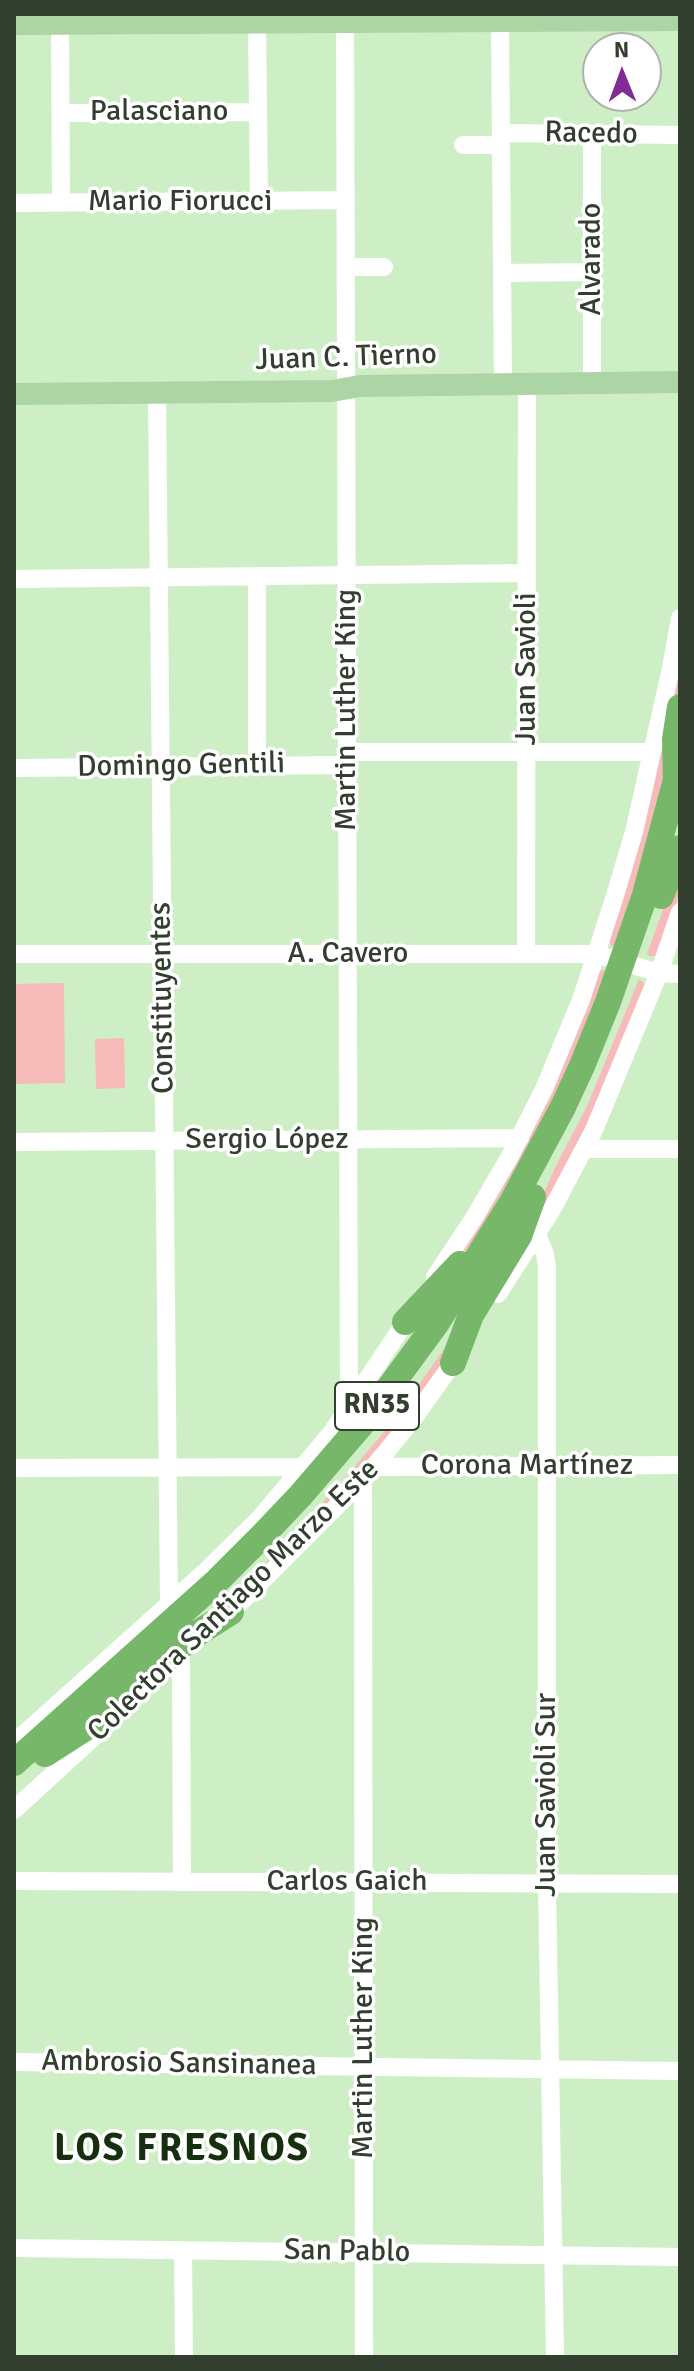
<!DOCTYPE html>
<html>
<head>
<meta charset="utf-8">
<style>
	body { margin:0 }
	#map { position:relative; width:694px; height:2371px; overflow:hidden; background:#ceefc6; font-family:Signika,sans-serif }
	canvas { display:block }
	.frame { position:absolute; inset:0; border:16px solid #323f2f; pointer-events:none }
	.north { position:absolute; left:582px; top:32px; width:80px; height:80px; box-sizing:border-box; background:#fff; border:2px solid #adb2ac; border-radius:50%; rotate:359deg; font-size:22px; font-weight:700; line-height:32px; text-align:center; color:#323f2f }
	.north::after { content:''; display:block; margin:auto; width:28px; height:36px; background:#832a97; clip-path:polygon(50% 0,100% 100%,50% 72%,0 100%) }
</style>
</head>
<body>
<div id="map">
<canvas width="694" height="2371"></canvas>
<div class="frame"></div>
<div class="north">N</div>
</div>
<script>
const g = document.querySelector('canvas').getContext('2d');
g.lineJoin = 'round';
function paint(path, color) { g.fillStyle = color; g.fill(path, 'evenodd'); }
const shape = rows => new Path2D(rows.map(r => 'M' + r).join(''));
function trace(path, color, width, dash) { g.strokeStyle = color; g.lineWidth = width; g.lineCap = dash ? 'butt' : 'round'; g.setLineDash(dash || []); g.stroke(path); }
function write(font, color, halo, rows, align = 'center') {
  g.font = font + ' Signika,sans-serif'; g.lineWidth = 7; g.setLineDash([]); g.textBaseline = 'middle'; g.strokeStyle = halo; g.fillStyle = color; for (const [text, x, y, turn = 0] of rows) {
    g.save(); g.translate(x, y); g.rotate((+turn || 0) * Math.PI / 180); g.textAlign = isNaN(turn) ? turn : align; if (halo) g.strokeText(text, 0, 0); g.fillText(text, 0, 0); g.restore();
  }
}
const green = shape([
	[680,652,680,678,672,725,666,790,617,950,610,944,609,940],
	[680,862,680,891,662,948,655,956,649,956,647,954],
	[606,969,586,1040,478,1236,452,1266,599,972],
	[639,979,646,985,590,1124,556,1190,527,1231,554,1170,588,1104],
	[64,983,65,1083,14,1084,14,984],
	[124,1038,125,1088,96,1089,95,1039],
	[447,1345,444,1365,371,1461,236,1600,198,1627,254,1575,340,1484,389,1426]
]);
const minor = shape([
	[345,14,349,1406],
	[500,21,503,384],
	[257,22,259,201],
	[60,24,61,203],
	[61,113,258,112],
	[501,133,680,135],
	[463,145,501,145],
	[14,203,346,200],
	[346,267,384,267],
	[502,273,592,272],
	[592,383,592,135],
	[157,393,169,1604],
	[14,579,527,573],
	[347,752,652,752],
	[257,766,257,576],
	[14,768,347,765],
	[14,954,596,954,659,973,680,974],
	[526,954,527,384],
	[14,1142,520,1138],
	[585,1149,680,1149],
	[537,1234,545,1254,547,1267,547,1884,555,2357],
	[435,1277,474,1218,509,1158,544,1089,581,1000,614,899,634,832,670,673,680,618],
	[498,1294,550,1213,594,1130,659,973,680,912],
	[375,1467,680,1465],
	[14,1468,304,1467],
	[363,1480,364,2357],
	[223,1620,363,1480,413,1419,458,1356],
	[181,1657,182,1882],
	[14,1743,206,1571,259,1519,332,1432,412,1312],
	[14,1810,109,1723],
	[14,1881,680,1884],
	[14,2062,680,2071],
	[14,2248,680,2257],
	[183,2250,184,2357]
]);
const major = shape([
	[14,24,680,20],
	[14,394,332,391,360,386,680,382]
]);
const highway = shape([
	[676,783,675,739,680,707],
	[661,896,680,848],
	[405,1322,460,1264],
	[453,1363,471,1315,519,1236,533,1197],
	[45,1754,101,1718,190,1638,231,1612],
	[14,1763,216,1582,262,1536,300,1496,367,1418,436,1324,511,1204,563,1107,582,1066,608,1002,645,895,680,765]
]);
const shields = [
	[377,1406,84]
];
const shieldNames = [
	["RN35",377,1406]
];
const streetNames = [
	["Palasciano",159,112],
	["Racedo",591,134,1],
	["Mario Fiorucci",180,202],
	["Alvarado",592,259,-90],
	["Juan C. Tierno",346,358,-2],
	["Juan Savioli",527,669,-90],
	["Martin Luther King",347,710,-90],
	["Domingo Gentili",181,766,-1],
	["A. Cavero",348,954],
	["Constituyentes",163,998,-91],
	["Sergio López",267,1140],
	["Corona Martínez",527,1466],
	["Colectora Santiago Marzo Este",234,1601,-44],
	["Juan Savioli Sur",547,1795,-90],
	["Carlos Gaich",347,1882],
	["Martin Luther King",364,2038,-90],
	["Ambrosio Sansinanea",179,2064,1],
	["San Pablo",347,2252,1]
];
const districtNames = [
	["LOS FRESNOS",182,2150]
];
paint(green, '#f6bab9');
trace(minor, '#fff', 18);
trace(major, '#add4a5', 22);
trace(highway, '#77b769', 26);
for (const [x, y, w] of shields) { const box = new Path2D(); box.roundRect(x - w / 2, y - 24, w, 48, 6); g.fillStyle = '#fff'; g.fill(box); trace(box, '#323f2f', 2); }
write('bold 28px', '#323f2f', null, shieldNames);
write('30px', '#323f2f', '#fff', streetNames);
g.letterSpacing = '2px';
write('bold 38px', '#16300f', '#fff', districtNames);
g.letterSpacing = '0px';
</script>
</body>
</html>
